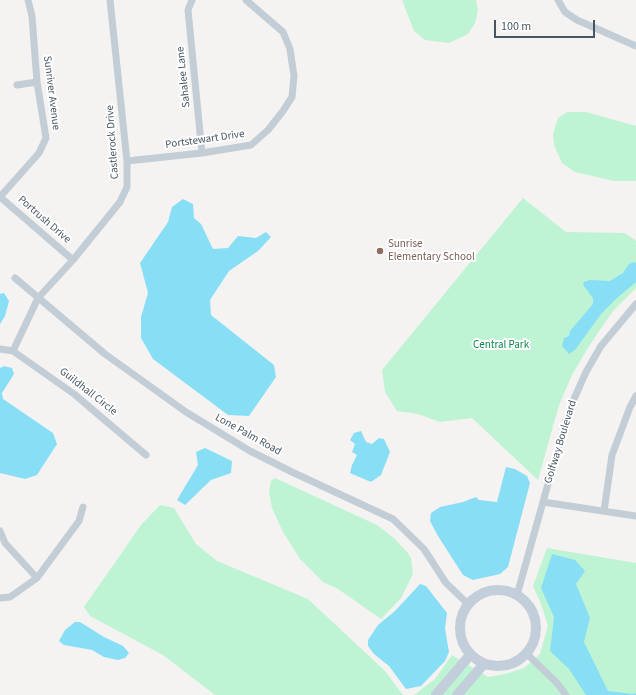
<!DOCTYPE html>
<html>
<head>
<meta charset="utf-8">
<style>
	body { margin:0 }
	#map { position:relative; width:636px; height:695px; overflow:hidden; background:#f5f2f2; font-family:"Source Sans 3",sans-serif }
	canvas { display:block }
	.scale { position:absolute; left:494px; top:20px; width:101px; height:18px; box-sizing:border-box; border:2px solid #485662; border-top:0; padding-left:5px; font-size:12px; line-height:14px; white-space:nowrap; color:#485662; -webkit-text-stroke:3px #fff; paint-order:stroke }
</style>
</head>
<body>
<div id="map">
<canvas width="636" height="695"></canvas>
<div class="scale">100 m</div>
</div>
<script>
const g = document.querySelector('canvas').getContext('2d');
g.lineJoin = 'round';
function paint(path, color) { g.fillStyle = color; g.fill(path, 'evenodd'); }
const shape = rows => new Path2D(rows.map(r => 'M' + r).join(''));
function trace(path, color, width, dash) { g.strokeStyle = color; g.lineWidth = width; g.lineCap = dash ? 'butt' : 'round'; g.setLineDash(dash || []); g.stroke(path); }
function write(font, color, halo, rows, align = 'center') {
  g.font = font + ' "Source Sans 3",sans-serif'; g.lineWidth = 4; g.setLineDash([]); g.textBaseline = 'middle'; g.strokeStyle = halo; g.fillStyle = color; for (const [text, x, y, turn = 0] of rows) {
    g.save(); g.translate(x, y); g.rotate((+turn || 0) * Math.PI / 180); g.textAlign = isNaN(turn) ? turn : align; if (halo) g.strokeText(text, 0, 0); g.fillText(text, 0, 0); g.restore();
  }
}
const green = shape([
	[402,0,476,0,478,11,475,23,468,34,449,43,425,40,414,31],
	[567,112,586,112,636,126,636,181,614,181,575,172,562,163,554,145,553,134,558,118],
	[523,198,566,232,625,233,636,241,636,288,613,311,589,346,572,375,559,405,538,480,472,418,440,422,418,414,397,411,385,392,382,370],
	[275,478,377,525,394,538,407,552,411,558,413,574,401,598,381,619,338,589,323,582,300,559,283,532,272,508,269,491,271,481],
	[160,505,174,508,196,544,217,561,308,599,385,671,403,695,215,695,163,655,90,616,84,607,141,525],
	[547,548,636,563,636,695,414,695,435,679,452,655,488,677,505,674,524,668,540,654,548,626,541,604,533,586]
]);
const water = shape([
	[183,199,193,204,194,218,201,224,213,249,228,248,238,236,256,238,266,232,271,237,258,251,229,271,210,300,211,315,274,365,276,377,249,416,228,415,153,359,141,338,141,317,148,293,140,263,168,222,172,207],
	[635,262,636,263,636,282,617,298,601,314,575,350,569,354,562,346,564,338,569,336,570,331,593,304,593,298,583,285,584,282,590,280,610,281,623,273,629,264],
	[4,293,9,301,5,316,0,324,0,294],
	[4,366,12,368,14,374,2,393,3,399,53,433,57,444,37,475,25,479,0,473,0,368],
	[361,431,366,442,372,444,379,438,384,439,390,452,381,475,371,482,350,473,352,465,357,455,352,452,355,444,350,440,354,433],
	[205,448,232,461,231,473,211,480,185,505,177,500,198,465,196,452],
	[506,467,515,469,527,476,530,483,508,567,500,574,473,580,463,575,438,536,430,521,431,513,440,507,463,502,476,497,479,500,497,502],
	[552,554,575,560,585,571,576,584,590,618,584,642,608,691,633,694,636,693,636,695,586,695,569,669,550,651,554,617,541,588],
	[420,584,426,586,447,613,445,629,449,652,445,661,421,686,406,689,389,666,374,654,368,646,368,640,378,625,395,611],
	[75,622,80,622,104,637,123,646,129,653,125,658,118,660,104,657,92,650,64,645,59,641,65,630]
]);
const street = shape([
	[192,0,188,10,202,153],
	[558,0,565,12,577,20,636,46],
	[17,85,37,82],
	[127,161,202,153,251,145,268,130,283,111,292,97,294,76,290,49,283,32,246,0],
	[0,197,39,153,46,138,37,82,32,16,28,0],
	[0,197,73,260],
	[15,278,105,354,186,412,250,451,292,472,393,519,424,549,446,583,468,604],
	[0,349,13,351,74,394,146,455],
	[13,351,38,298,73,260,120,202,127,187,127,161,110,0],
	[543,502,636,516],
	[604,511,612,455,630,407,636,396],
	[0,531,5,543,37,578],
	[517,595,565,423,574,399,586,372,601,346,636,304],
	[0,598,10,597,37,578,79,521,83,507],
	[527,654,557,683,566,695]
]);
const secondary = shape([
	'460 628a38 38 0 1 1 76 0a38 38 0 1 1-76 0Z',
	[436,695,470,655],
	[457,695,483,665]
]);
const markers = [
	[380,251,4,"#8d6e63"]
];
const streetNames = [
	["Sahalee Lane",184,77,-96],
	["Sunriver Avenue",51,93,83],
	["Portstewart Drive",205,140,-8],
	["Castlerock Drive",113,142,-94],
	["Portrush Drive",44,220,41],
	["Guildhall Circle",88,392,38],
	["Lone Palm Road",248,435,29],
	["Golfway Boulevard",561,442,-73]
];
const educationNames = [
	["Sunrise",388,245],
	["Elementary School",388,258]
];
const parkNames = [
	["Central Park",501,346]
];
paint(green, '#bef4d3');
paint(water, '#88dff5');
trace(street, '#c2cdd5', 7);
trace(secondary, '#c2ceda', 10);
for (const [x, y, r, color] of markers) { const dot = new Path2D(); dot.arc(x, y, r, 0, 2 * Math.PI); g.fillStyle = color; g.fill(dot); trace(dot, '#fff', 1.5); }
write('11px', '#485662', '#fff', streetNames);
write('11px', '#785e54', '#fff', educationNames, 'left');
write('11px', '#0e874a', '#fff', parkNames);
</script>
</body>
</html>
